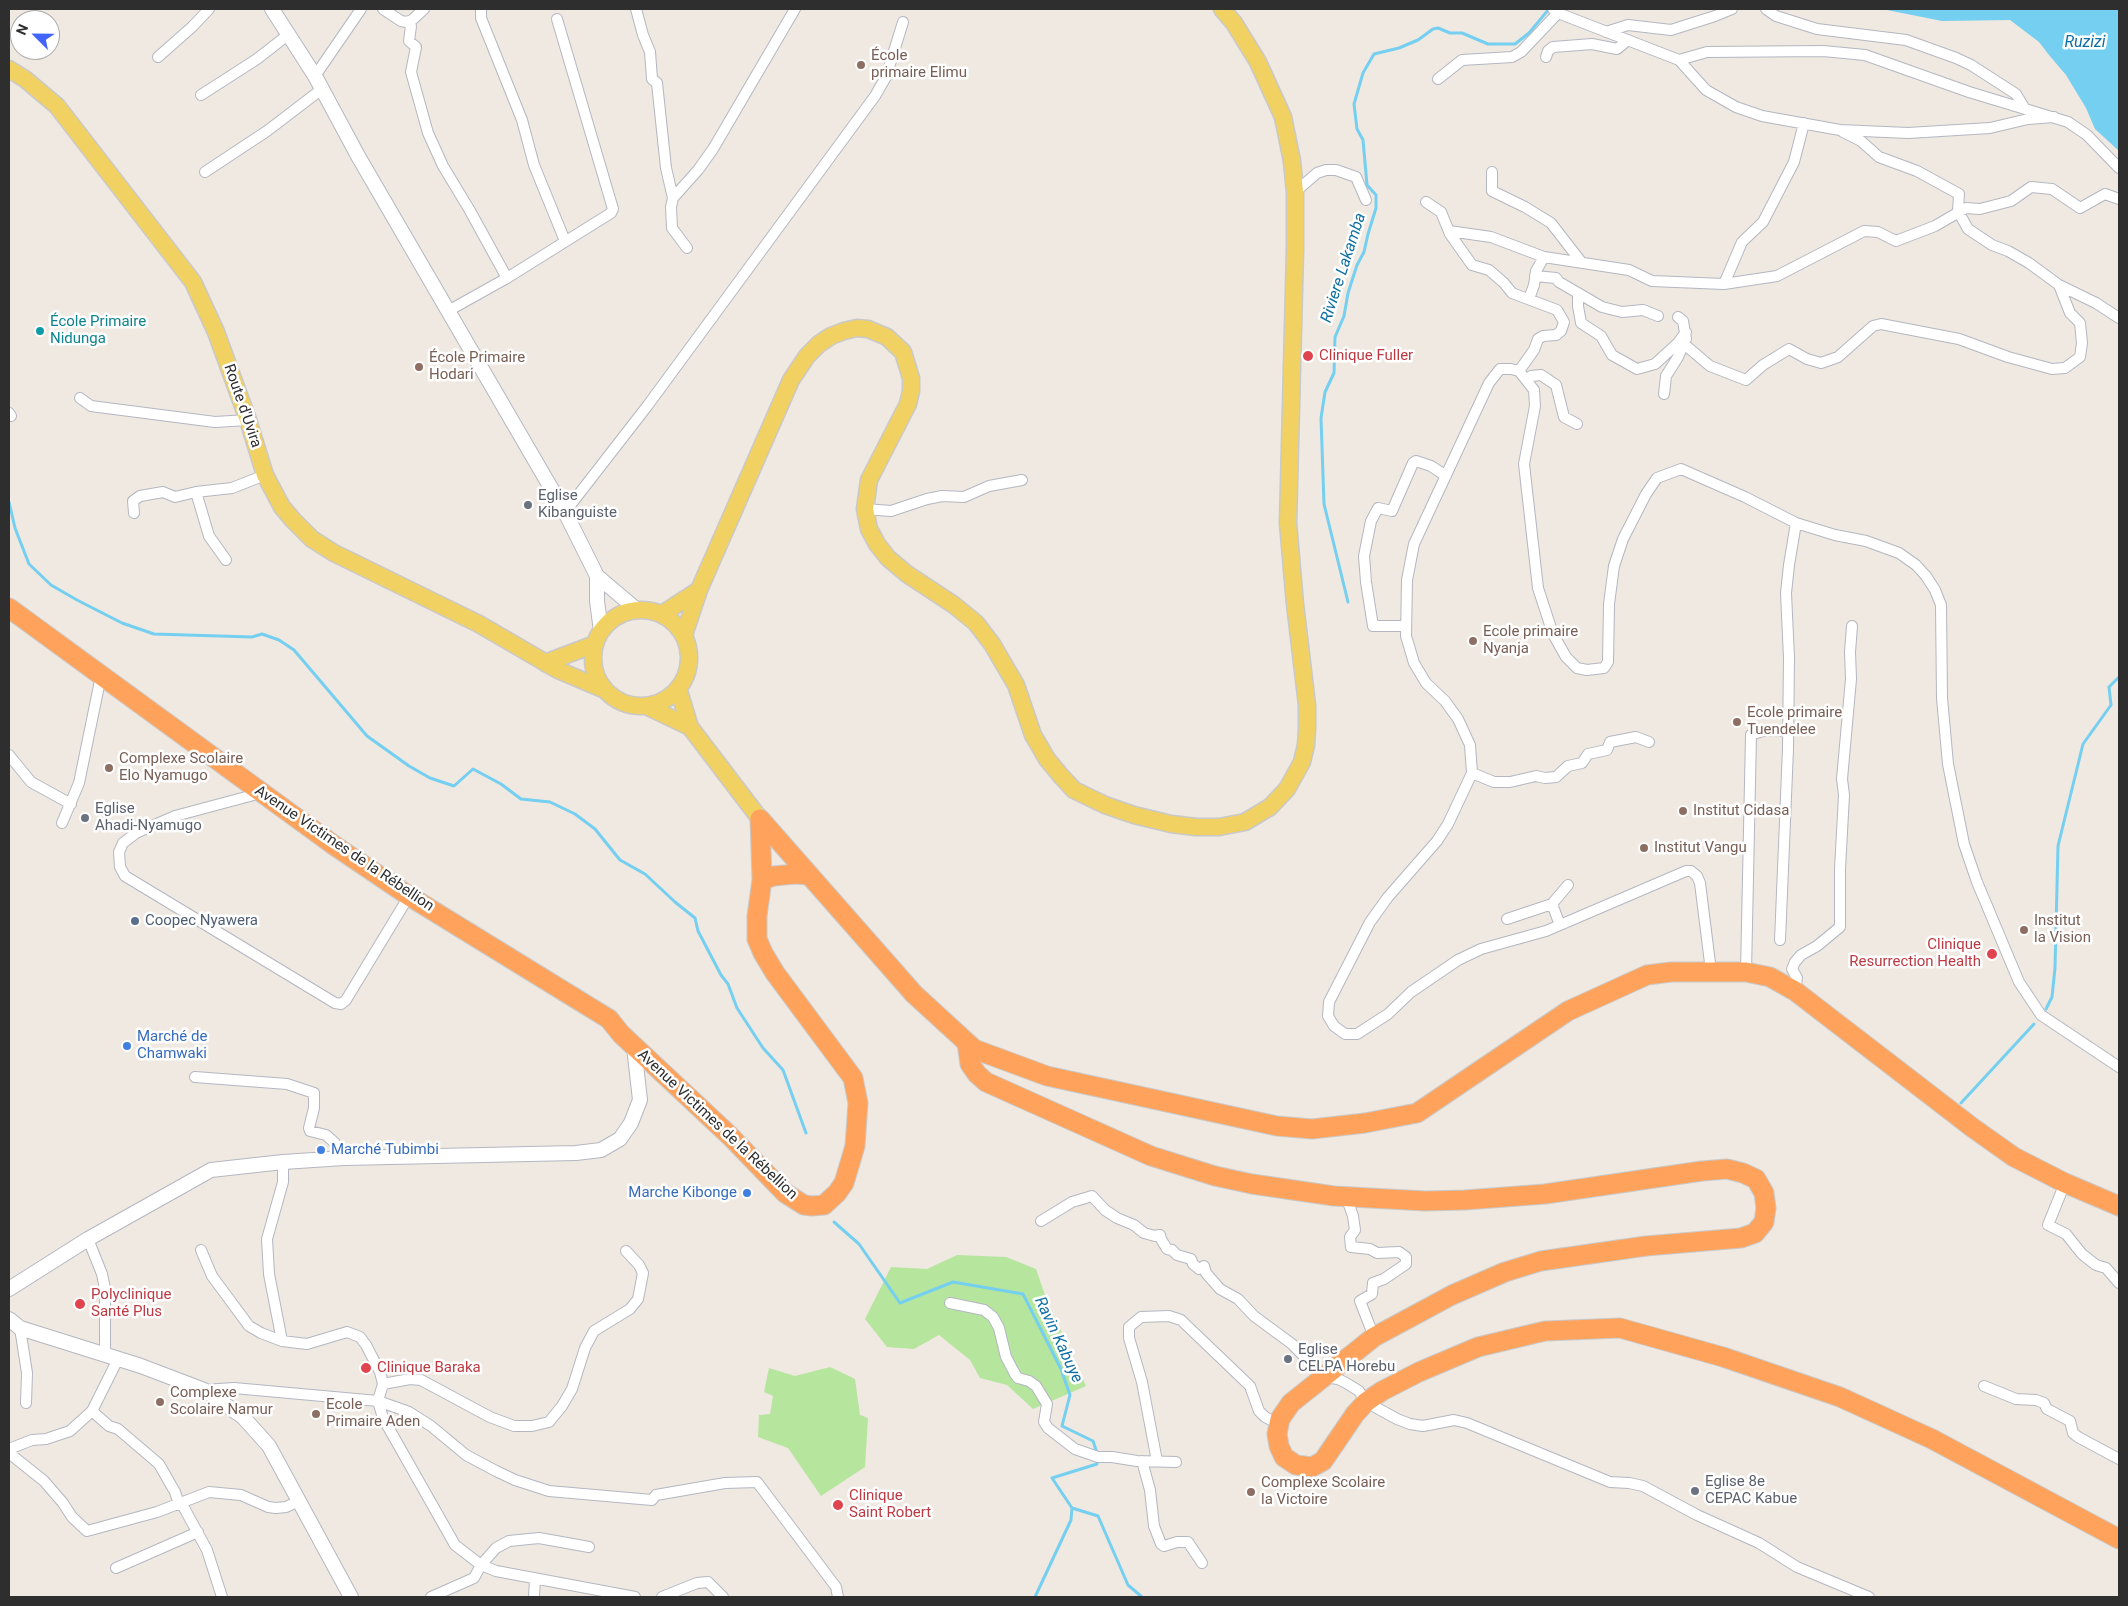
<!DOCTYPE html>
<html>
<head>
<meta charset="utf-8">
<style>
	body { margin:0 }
	#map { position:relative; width:2128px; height:1606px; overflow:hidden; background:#efe9e1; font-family:Roboto,sans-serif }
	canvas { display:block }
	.frame { position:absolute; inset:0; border:10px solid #2e2e2e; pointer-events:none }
	.north { position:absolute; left:10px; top:10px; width:50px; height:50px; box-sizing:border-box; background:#fff; border:1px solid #ababab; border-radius:50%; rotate:293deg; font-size:14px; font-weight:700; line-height:20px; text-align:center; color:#2e2e2e }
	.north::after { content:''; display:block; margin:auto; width:18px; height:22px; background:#4264fb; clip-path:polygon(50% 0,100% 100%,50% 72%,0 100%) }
</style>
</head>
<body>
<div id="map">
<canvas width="2128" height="1606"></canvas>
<div class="frame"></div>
<div class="north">N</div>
</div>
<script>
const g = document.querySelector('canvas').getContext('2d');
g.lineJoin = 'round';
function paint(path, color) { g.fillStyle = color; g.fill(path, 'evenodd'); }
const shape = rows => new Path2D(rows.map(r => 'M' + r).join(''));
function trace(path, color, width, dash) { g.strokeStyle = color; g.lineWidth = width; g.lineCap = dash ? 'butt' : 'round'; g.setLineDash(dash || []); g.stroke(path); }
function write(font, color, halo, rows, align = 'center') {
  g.font = font + ' Roboto,sans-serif'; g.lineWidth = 5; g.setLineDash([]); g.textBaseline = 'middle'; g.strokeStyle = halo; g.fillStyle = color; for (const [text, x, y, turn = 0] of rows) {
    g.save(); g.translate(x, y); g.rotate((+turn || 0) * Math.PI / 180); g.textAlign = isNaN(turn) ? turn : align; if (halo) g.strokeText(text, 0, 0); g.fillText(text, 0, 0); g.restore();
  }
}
const green = shape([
	[957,1255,1006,1257,1036,1269,1046,1298,1086,1386,1033,1409,1007,1385,980,1378,970,1360,939,1335,914,1349,887,1347,865,1319,891,1267,927,1269],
	[830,1367,855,1379,860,1415,868,1418,865,1467,821,1496,788,1448,758,1437,759,1415,770,1414,773,1396,764,1392,769,1368,795,1376]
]);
const water = shape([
	[1882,9,2119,9,2119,151,2095,129,2086,108,2066,75,2049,55,2039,42,2010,20,1942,21]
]);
const stream = shape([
	[9,502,15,528,29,564,51,585,77,600,122,623,154,634,252,637,262,634,279,640,294,650,367,736,409,766,430,778,454,786,473,769,501,784,521,799,550,802,575,814,595,829,620,860,645,874,675,902,695,918,698,931,721,975,728,984,737,1008,763,1048,783,1070,806,1133],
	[1348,602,1324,504,1321,418,1325,392,1334,373,1335,337,1344,316,1348,293,1357,265,1364,252,1368,234,1376,208,1376,195,1367,185,1363,140,1357,129,1354,104,1363,73,1374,54,1399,48,1418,40,1433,29,1438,28,1450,33,1462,33,1488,44,1515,44,1529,33,1549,9],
	[2046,1009,2052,997,2055,968,2058,846,2083,744,2111,705,2109,687,2119,677],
	[1961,1103,2034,1024],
	[834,1222,859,1244,900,1303,953,1282,1023,1294,1061,1369,1070,1395,1062,1426,1093,1441,1097,1453],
	[1098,1459,1097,1464,1052,1478,1072,1508,1098,1516,1128,1585,1142,1597],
	[1035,1597,1071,1520,1072,1508]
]);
const street = shape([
	[383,9,401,21,407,22,412,20,424,9],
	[481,9,481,18,522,120,534,165,565,241],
	[636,9,643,35,650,52,652,79,657,83,666,168,673,198,671,207,672,228,687,248],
	[1553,9,1558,13,1679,60,1706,90,1736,107,1762,116,1840,130,1908,133,1990,128,2028,119,2054,117],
	[1766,9,1776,16,1817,29,1906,40,1956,58,1971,65,2016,94,2025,109],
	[407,22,411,26,409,41,416,47,411,72,428,133,443,166,469,209,507,278],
	[1606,32,1628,25,1671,30,1715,16,1732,9],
	[158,57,192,27,209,9],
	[1546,57,1548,51,1553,47,1592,44,1617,49,1628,40],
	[1679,60,1707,52,1823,51,1865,55,1969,92,2068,122,2087,135,2119,168],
	[315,76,361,9],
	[1438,79,1462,60,1512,57,1521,52,1558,13],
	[201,95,257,59,289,34],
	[1843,132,1861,141,1879,157,1917,171,1959,194,1958,211,1968,229,1992,245,2008,251,2029,263,2059,285,2096,303,2119,318],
	[205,172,267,131,322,89],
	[1492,172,1492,191,1525,207,1551,223,1582,263],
	[1295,192,1317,173,1326,170,1336,170,1356,177,1366,200],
	[673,198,698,170,713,149,795,9],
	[1426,202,1441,212,1450,234,1472,265,1489,270,1504,283,1512,293,1557,310,1564,322,1561,331,1556,335,1543,336,1538,339,1534,350,1519,371],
	[1449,231,1491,237,1544,257],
	[1535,276,1556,278,1559,282,1602,307,1622,312,1643,310,1658,316],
	[1724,284,1742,242,1763,222,1794,162,1804,123],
	[1578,293,1578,306,1581,323,1601,336,1612,355,1637,369,1655,364,1678,343,1686,332],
	[1529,299,1534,285,1536,271,1544,257,1629,270,1652,281,1724,284,1777,276,1864,231,1878,232,1896,241,1935,226,1966,208,1980,209,2011,201,2031,187,2052,189,2080,208,2105,194,2119,199],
	[448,311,507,278,611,213,613,209,557,19],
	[1684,344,1710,366,1746,380,1763,365,1789,349,1807,359,1821,363,1838,357,1873,326,1881,324,1959,339,2008,357,2052,369,2065,368,2080,357,2082,343,2080,323,2070,313,2059,285],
	[1527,379,1531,376,1541,375,1556,385,1564,417,1577,424],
	[1664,394,1666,376,1678,357,1686,339,1683,321,1678,317],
	[80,398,91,406,215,422,248,420],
	[9,413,11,416],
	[865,509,891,511,927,499,942,496,964,497,989,486,1022,480],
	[565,512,648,405,875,96,886,77,903,22],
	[134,513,133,501,140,496,163,492,175,497,196,492],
	[226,560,209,536,196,492,232,488,265,475],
	[1406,626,1373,626,1366,582,1364,556,1371,521,1378,508,1392,511,1413,463,1416,461,1431,466,1446,476],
	[9,755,31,782,71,804],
	[1472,773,1494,782,1510,782,1536,776,1545,778,1556,777,1568,766,1582,763,1588,754,1607,750,1610,742,1636,737,1649,742],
	[261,793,175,816,136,833,123,843,119,852,120,867,125,876,335,1003,341,1004,346,1000,409,896],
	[62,823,79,783,101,676],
	[1507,919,1552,904],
	[1560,925,1552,904,1568,885],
	[1780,940,1788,749,1789,658,1786,593,1789,565,1796,523],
	[1711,971,1700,883,1697,876,1691,871,1686,871,1546,931,1481,949,1458,960,1411,992,1388,1014,1357,1034,1345,1034,1334,1026,1328,1016,1329,1002,1370,922,1388,897,1437,841,1448,824,1472,773,1470,745,1458,719,1445,701,1426,683,1414,663,1406,636,1407,580,1414,544,1489,383,1500,369,1511,369,1519,371,1534,390,1535,406,1524,464,1538,588,1553,634,1566,657,1577,668,1587,670,1604,668,1608,662,1609,604,1614,566,1623,539,1646,494,1657,478,1681,469,1745,497,1796,523,1835,535,1866,541,1899,553,1916,565,1926,576,1935,590,1941,605,1942,698,1948,764,1964,844,1977,882,2019,982,2041,1015,2119,1067],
	[1746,972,1751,735,1765,730,1788,731],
	[1795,991,1797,978,1792,969,1795,962,1801,955,1817,946,1840,927,1840,869,1844,795,1842,779,1851,679,1850,652,1852,626],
	[195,1077,287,1084,314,1093,314,1108,309,1128,310,1131,326,1135,335,1143,344,1158],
	[2065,1183,2048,1225,2066,1234,2082,1254,2096,1265,2106,1268,2119,1283],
	[1350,1197,1349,1205,1353,1216,1355,1230,1350,1237,1351,1247,1370,1249,1377,1253,1399,1252,1406,1257,1406,1264,1384,1279,1373,1283,1372,1294,1360,1301,1374,1337],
	[1041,1221,1072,1202,1092,1196,1105,1210,1117,1218,1134,1225,1144,1233,1155,1236,1160,1235,1161,1239,1167,1249,1172,1250,1177,1255,1191,1259,1193,1264,1199,1269,1204,1266,1206,1273,1220,1289,1238,1299,1254,1316,1292,1344,1324,1377,1338,1379,1346,1383,1359,1391,1366,1402,1397,1419,1410,1424,1423,1426,1454,1420,1467,1423,1610,1482,1629,1483,1643,1486,1697,1515,1759,1543,1797,1567,1869,1597],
	[88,1239,102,1274,105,1289,105,1355],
	[201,1250,212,1276,249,1326,261,1333,282,1341,307,1344,347,1332,360,1337,366,1345,380,1372,383,1384,378,1401,383,1418,455,1545,481,1565,496,1571,635,1597],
	[950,1303,984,1310,993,1317,999,1328,1006,1357,1015,1374,1018,1378,1029,1381,1036,1386,1047,1404,1044,1422,1048,1428,1075,1449,1098,1457,1112,1457,1137,1461,1176,1462],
	[20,1328,27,1373,26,1403],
	[282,1341,269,1274,267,1239,283,1182,283,1162],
	[383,1384,410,1379,421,1380,490,1417,514,1426,532,1426,549,1422,562,1406,572,1389,585,1348,594,1331,630,1309,638,1299,643,1273,639,1265,626,1251],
	[1984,1386,2016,1399,2036,1400,2044,1403,2047,1409,2070,1421,2073,1433,2078,1437,2119,1459],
	[204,1390,234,1388,378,1401,409,1412,431,1426,466,1455,496,1471,515,1480,549,1491,652,1500,656,1495,725,1483,757,1482,836,1587,838,1597],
	[92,1411,109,1426,118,1429,159,1464,175,1492,179,1504,183,1506,207,1550,222,1597],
	[9,1449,32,1440,46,1439,70,1431,92,1411,118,1359],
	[9,1453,44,1481,63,1503,72,1517,87,1531,157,1512,209,1492,241,1495,268,1507,276,1508,286,1507,299,1501],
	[1142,1461,1150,1490,1154,1526,1161,1544,1164,1546,1177,1542,1188,1542,1202,1563],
	[1157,1461,1142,1382,1129,1338,1129,1327,1141,1317,1169,1316,1181,1320,1250,1386,1259,1411,1265,1417,1279,1424],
	[116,1568,198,1532],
	[431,1597,474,1578,481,1565,496,1548,509,1541,539,1538,589,1547],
	[534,1597,535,1578],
	[662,1597,697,1583,708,1582,723,1597]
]);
const secondary = shape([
	[272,9,315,76,358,156,565,512,597,576,636,609],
	[597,576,597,601,601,631],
	[9,1289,88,1239,211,1170,283,1162,344,1158,576,1153,601,1150,620,1139,631,1123,640,1100,634,1047],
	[9,1319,20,1328,141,1366,204,1390,243,1417,269,1446,351,1597]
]);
const primary = shape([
	[9,69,25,79,57,106,193,282,216,332,248,420,265,475,282,507,293,520,312,539,334,553,479,624,558,670,605,690],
	'593 658a48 48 0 1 1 96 0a48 48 0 1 1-96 0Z',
	[662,614,699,590],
	[684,635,699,590,791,380,807,356,819,344,831,336,844,331,857,328,868,329,887,337,903,352,911,378,911,391,908,404,869,480,865,509,869,529,877,544,888,558,907,574,954,605,976,623,992,644,1016,685,1033,735,1047,759,1061,776,1074,790,1105,805,1134,815,1171,824,1196,827,1219,827,1245,822,1270,807,1287,789,1302,762,1306,745,1307,729,1307,705,1295,604,1288,523,1295,250,1295,192,1292,161,1283,117,1258,62,1234,23,1222,9],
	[545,663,595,644],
	[678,688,690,727,760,819],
	[646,706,690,727]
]);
const highway = shape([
	[9,608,335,846,409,896,609,1019,621,1034,730,1136,785,1193,804,1205,812,1206,824,1205,837,1193,844,1183,855,1146,858,1103,853,1078,775,973,763,953,757,939,757,916,762,880,760,819],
	[760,819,914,994,974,1049,1047,1076,1277,1126,1312,1129,1365,1123,1417,1113,1568,1011,1647,975,1671,972,1746,972,1770,977,1795,991,1973,1128,2014,1157,2065,1183,2119,1206],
	[762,880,774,876,795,874,809,875],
	[967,1043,970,1064,977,1074,986,1082,1151,1156,1215,1176,1252,1184,1334,1196,1425,1201,1465,1200,1545,1194,1702,1171,1727,1169,1743,1173,1756,1179,1764,1193,1766,1208,1764,1222,1755,1233,1741,1238,1646,1246,1541,1261,1505,1272,1452,1295,1374,1337,1291,1403,1280,1419,1277,1434,1279,1446,1284,1457,1296,1465,1312,1467,1323,1461,1355,1414,1366,1402,1382,1391,1419,1372,1478,1347,1545,1331,1620,1328,1723,1357,1840,1397,1932,1439,2119,1539]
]);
const markers = [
	[861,65,5,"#8d6e63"],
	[40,331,5,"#0f9aa8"],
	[1308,356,6,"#e0444e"],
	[419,367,5,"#8d6e63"],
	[528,505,5,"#6b7280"],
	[1473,641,5,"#8d6e63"],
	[1737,722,5,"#8d6e63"],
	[109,768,5,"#8d6e63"],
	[1683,811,5,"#8d6e63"],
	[85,818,5,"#6b7280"],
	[1644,848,5,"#8d6e63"],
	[135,921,5,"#5c6f8a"],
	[2024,930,5,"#8d6e63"],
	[1992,954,6,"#e0444e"],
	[127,1046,5,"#3f7fe0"],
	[321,1150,5,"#3f7fe0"],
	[747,1193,5,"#3f7fe0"],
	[80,1304,6,"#e0444e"],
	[1288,1359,5,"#6b7280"],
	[366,1368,6,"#e0444e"],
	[160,1402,5,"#8d6e63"],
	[316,1414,5,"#8d6e63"],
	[1695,1491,5,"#6b7280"],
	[1251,1492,5,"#8d6e63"],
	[838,1505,6,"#e0444e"]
];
const educationNames = [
	["École",871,56],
	["primaire Elimu",871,73],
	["École Primaire",429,358],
	["Hodari",429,375],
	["Ecole primaire",1483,632],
	["Nyanja",1483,649],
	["Ecole primaire",1747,713],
	["Tuendelee",1747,730],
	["Complexe Scolaire",119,759],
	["Elo Nyamugo",119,776],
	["Institut Cidasa",1693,811],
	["Institut Vangu",1654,848],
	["Institut",2034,921],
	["la Vision",2034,938],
	["Complexe",170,1393],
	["Scolaire Namur",170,1410],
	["Ecole",326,1405],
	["Primaire Aden",326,1422],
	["Complexe Scolaire",1261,1483],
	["la Victoire",1261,1500]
];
const cultureNames = [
	["École Primaire",50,322],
	["Nidunga",50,339]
];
const healthNames = [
	["Clinique Fuller",1319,356],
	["Clinique",1981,945,"right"],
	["Resurrection Health",1981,962,"right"],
	["Polyclinique",91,1295],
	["Santé Plus",91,1312],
	["Clinique Baraka",377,1368],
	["Clinique",849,1496],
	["Saint Robert",849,1513]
];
const streetNames = [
	["Route d'Uvira",242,406,71],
	["Avenue Victimes de la Rébellion",344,849,34],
	["Avenue Victimes de la Rébellion",717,1125,43]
];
const worshipNames = [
	["Eglise",538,496],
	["Kibanguiste",538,513],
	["Eglise",95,809],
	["Ahadi-Nyamugo",95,826],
	["Eglise",1298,1350],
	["CELPA Horebu",1298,1367],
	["Eglise 8e",1705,1482],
	["CEPAC Kabue",1705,1499]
];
const serviceNames = [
	["Coopec Nyawera",145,921]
];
const shopNames = [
	["Marché de",137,1037],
	["Chamwaki",137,1054],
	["Marché Tubimbi",331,1150],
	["Marche Kibonge",737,1193,"right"]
];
const waterNames = [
	["Ruzizi",2085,43],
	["Riviere Lakamba",1344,268,-72],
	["Ravin Kabuye",1058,1340,65]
];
paint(green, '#b6e59e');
paint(water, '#75cff0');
trace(stream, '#75cff0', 3);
trace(street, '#b4b7c1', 12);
trace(secondary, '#b4b7c1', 16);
trace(primary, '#c9c9c9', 19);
trace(highway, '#c9c9c9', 21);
trace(street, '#fff', 10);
trace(secondary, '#fff', 14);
trace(primary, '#f2d163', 16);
trace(highway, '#ffa35c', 19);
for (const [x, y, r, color] of markers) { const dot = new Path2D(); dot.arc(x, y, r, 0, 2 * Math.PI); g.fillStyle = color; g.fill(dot); trace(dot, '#fff', 2); }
write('15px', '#785e54', '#fff', educationNames, 'left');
write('15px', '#0d838f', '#fff', cultureNames, 'left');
write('15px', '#be3a42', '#fff', healthNames, 'left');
write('15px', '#2e2e2e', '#fff', streetNames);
write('15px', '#5b616d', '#fff', worshipNames, 'left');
write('15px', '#4e5e75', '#fff', serviceNames, 'left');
write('15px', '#366cbe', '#fff', shopNames, 'left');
write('italic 16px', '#0d6fa3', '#fff', waterNames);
</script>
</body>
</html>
